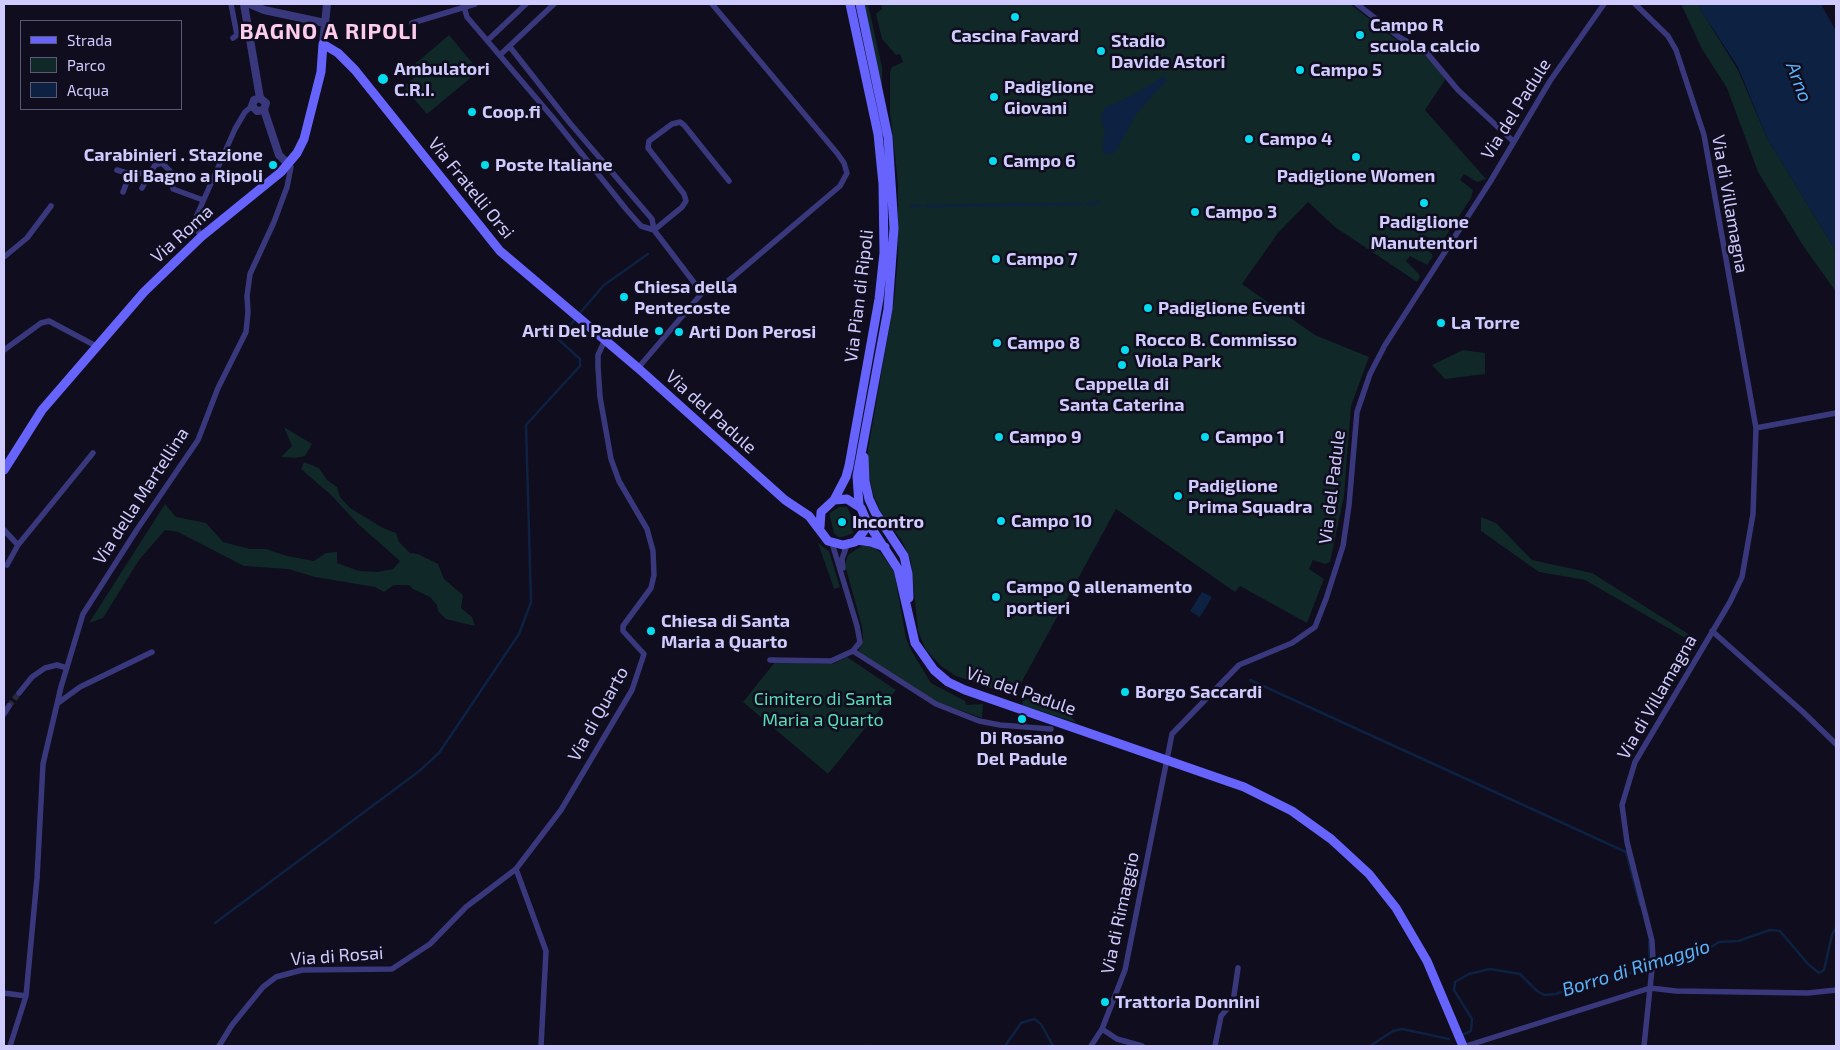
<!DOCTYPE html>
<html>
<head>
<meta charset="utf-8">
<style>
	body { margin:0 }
	#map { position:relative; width:1840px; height:1050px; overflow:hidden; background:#0f0d1e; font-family:"Exo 2",sans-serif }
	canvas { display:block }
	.frame { position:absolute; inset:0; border:5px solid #d0cbfe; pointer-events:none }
	.legend { position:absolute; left:20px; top:20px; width:162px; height:90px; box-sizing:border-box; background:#0f0d1e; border:1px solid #5c5978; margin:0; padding:6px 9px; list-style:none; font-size:15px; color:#d0cbfe }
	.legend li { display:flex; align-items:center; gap:10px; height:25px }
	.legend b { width:25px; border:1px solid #5c5978 }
</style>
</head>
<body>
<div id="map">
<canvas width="1840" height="1050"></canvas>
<div class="frame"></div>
<ul class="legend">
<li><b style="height:6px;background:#6664fc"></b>Strada</li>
<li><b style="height:14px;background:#102827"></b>Parco</li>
<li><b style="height:14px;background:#0d2242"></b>Acqua</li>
</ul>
</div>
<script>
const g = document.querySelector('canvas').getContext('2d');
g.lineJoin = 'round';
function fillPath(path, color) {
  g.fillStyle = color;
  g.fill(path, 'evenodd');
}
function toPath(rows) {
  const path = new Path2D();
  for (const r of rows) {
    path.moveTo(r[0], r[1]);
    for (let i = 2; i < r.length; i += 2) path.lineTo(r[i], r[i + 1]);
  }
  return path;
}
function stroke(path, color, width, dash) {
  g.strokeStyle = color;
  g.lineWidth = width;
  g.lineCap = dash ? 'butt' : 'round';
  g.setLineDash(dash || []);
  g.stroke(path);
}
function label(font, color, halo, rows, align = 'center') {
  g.font = font + ' "Exo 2",sans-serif';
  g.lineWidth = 5;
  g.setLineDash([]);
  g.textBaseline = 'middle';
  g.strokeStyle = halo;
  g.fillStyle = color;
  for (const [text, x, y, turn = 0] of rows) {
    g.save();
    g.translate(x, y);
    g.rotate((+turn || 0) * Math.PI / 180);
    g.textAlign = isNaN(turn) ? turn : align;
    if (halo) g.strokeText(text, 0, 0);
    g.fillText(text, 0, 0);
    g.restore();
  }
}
fillPath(toPath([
	[863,4,868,4,882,67,882,89],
	[881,4,1350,4,1394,38,1426,56,1437,67,1445,80,1425,110,1486,179,1477,182,1464,174,1460,180,1473,190,1471,198,1442,242,1437,243,1426,236,1422,241,1433,256,1427,265,1410,256,1406,261,1418,273,1420,276,1417,282,1335,227,1308,202,1278,233,1242,284,1315,335,1369,357,1351,406,1344,496,1330,562,1325,564,1313,560,1309,569,1324,579,1307,623,1240,586,1235,592,1116,509,1014,696,956,676,941,666,926,650,918,631,911,561,902,541,880,511,873,494,867,466,868,449,894,301,898,258,898,183,890,113,890,72,892,67,903,62,900,54,896,55,882,39,876,14,882,9],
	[1681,4,1699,4,1702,12,1738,70,1767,138,1836,251,1836,292,1802,244,1758,172,1727,88,1702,49],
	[449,35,479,71,427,114,400,83,405,85,421,72,415,64],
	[1463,350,1485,353,1485,374,1445,379,1432,365],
	[284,427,312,444,305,456,296,458,281,457,292,446],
	[304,462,319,468,327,480,337,487,340,497,350,508,383,528,396,533,399,542,410,553,418,554,438,564,444,579,463,595,461,608,472,617,475,626,446,619,438,611,437,605,430,597,413,589,409,585,394,585,384,592,375,587,315,577,288,569,244,566,178,532,165,530,139,560,103,618,89,623,165,504,176,517,206,523,223,542,250,549,266,549,287,556,314,561,326,553,337,552,337,563,359,571,377,572,393,569,400,561,358,524,330,494,301,469],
	[839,507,847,507,854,521,853,533,843,537,838,537,834,533,830,517,830,513],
	[1481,517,1496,523,1532,560,1592,573,1698,640,1694,643,1585,580,1539,572,1481,531],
	[818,543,829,551,840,587,834,589],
	[863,545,873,547,880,552,894,571,906,638,911,650,931,683,965,701,966,705,983,704,982,718,937,702,858,653,863,639,862,627,845,565,848,555],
	[847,657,896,690,828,774,743,702,775,662,833,664],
	[1028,699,1070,716,1077,723,1022,705,1023,701]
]), '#102827');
fillPath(toPath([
	[1699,4,1821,4,1836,31,1836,251,1767,138,1738,67,1702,12],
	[1164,76,1167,80,1137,113,1116,151,1109,155,1104,153,1102,145,1105,132,1101,118,1104,108,1135,94],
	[1202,592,1212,597,1200,617,1190,611]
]), '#0d2242');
stroke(toPath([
	[1087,204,1099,202],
	[911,206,920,206],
	[926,206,1081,204],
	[579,314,604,285,648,254],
	[1250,680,1626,852,1640,905],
	[215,923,418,772,439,753,519,634,531,602,526,425,580,366,580,359,558,339,576,318],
	[1649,942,1650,966],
	[1464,1034,1471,1031,1472,1019,1454,990,1455,982,1469,974,1490,969,1520,974,1537,991,1544,995,1555,994,1672,961,1708,949,1719,942,1738,941,1770,930,1780,931,1808,964,1819,973,1824,970,1832,935,1836,927],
	[865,1046,869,1046],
	[1005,1046,1021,1023,1034,1019,1041,1024,1053,1046],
	[1370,1046,1393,1031,1402,1029,1449,1039]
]), '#0d2242', 2.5);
stroke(toPath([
	[9,706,19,693]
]), '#2c2a40', 5.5, [5.5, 3]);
stroke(toPath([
	[231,4,237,35,233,38],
	[1357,4,1399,37,1427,53,1458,90,1513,141],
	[1635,4,1668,36,1676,50,1704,135,1756,428,1753,514,1742,577,1730,602,1635,762,1622,805,1627,842,1652,941,1653,959,1644,1046],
	[464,7,467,17,554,119,626,209,641,226,654,230],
	[412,23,475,4],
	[488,40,526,4],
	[510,47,569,122,652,219,654,230,702,293],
	[500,55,554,4],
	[117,170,130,174],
	[142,188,155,165,162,163,170,171,173,189,203,200],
	[123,192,130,174,150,173],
	[654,230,682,207,686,201,684,194,648,148,649,141,672,124,680,122,684,125,729,181],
	[201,237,196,226,197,215,235,129,245,112,252,106],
	[4,257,27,238,51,206],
	[702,293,718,289,734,276,840,186,847,173,844,163,837,153,712,4],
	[4,350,41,323,49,321,96,346],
	[638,368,702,293],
	[1756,428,1836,413],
	[4,530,18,545,93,453],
	[7,565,18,545],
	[843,568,842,559,847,545],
	[1712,631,1803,712,1836,744],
	[853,651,936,704,979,721,1000,725,1051,729],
	[770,660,831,661,853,651,860,642,857,626,832,543],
	[19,693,32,677,45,668,57,665,67,668],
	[58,703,80,687,152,652],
	[4,714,9,706],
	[4,993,26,996],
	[1102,1029,1117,1039,1142,1046],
	[10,1046,26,996,37,878,43,764,61,687,83,614,138,528,198,440,218,388,246,332,248,312,247,296,250,274,274,222,287,187,291,167,288,164],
	[219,1046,232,1025,263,987,276,977,302,970,392,969,430,944,466,907,516,869],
	[541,1046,546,951,516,869,561,810,632,690,644,654,623,631,623,626,651,588,654,575,653,551,647,529,619,481,611,459,600,397,598,367,598,355,605,340],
	[1091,1046,1102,1029,1125,970,1172,734,1239,665,1292,643,1315,627,1326,599,1343,546,1349,505,1357,412,1370,374,1385,345,1490,182,1550,81,1604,4],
	[1215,1046,1221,1016,1233,1002,1238,968],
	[1466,1046,1650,988,1676,991,1808,993,1836,990]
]), '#3a387d', 5.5);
stroke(toPath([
	[244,4,260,98],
	[250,4,264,10,325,23],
	[323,44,327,4],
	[260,98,266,103,264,110,279,155,288,164],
	[260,98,254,100,252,106,257,111,264,110]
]), '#3a387d', 8);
stroke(toPath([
	[864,457,865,481,869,499,875,512,904,556,908,574,909,598],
	[4,470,42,410,144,292,201,237,281,172,297,153,304,139,321,72,323,44,338,53,355,70,500,251,638,368,785,500,809,516,828,541,843,545,855,542,864,531,866,520],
	[834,500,846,477,849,466,879,299,884,253,883,184,878,134,850,4],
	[859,505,857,476,888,309,894,228,888,137,860,4],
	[820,527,821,512,834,500,847,499,861,508,866,520,898,569,915,643,934,670,948,682,965,690,1244,787,1292,811,1331,839,1369,874,1396,908,1427,961,1463,1046],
	[857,540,871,542,885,547]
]), '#6664fc', 9);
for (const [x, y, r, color] of [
	[1015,17,5,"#05dcf0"],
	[1360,35,5,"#05dcf0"],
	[1101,51,5,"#05dcf0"],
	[1300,70,5,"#05dcf0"],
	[383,79,6,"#05dcf0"],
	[994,97,5,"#05dcf0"],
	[472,112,5,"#05dcf0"],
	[1249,139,5,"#05dcf0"],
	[1356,157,5,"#05dcf0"],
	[993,161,5,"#05dcf0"],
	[273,165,5,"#05dcf0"],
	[485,165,5,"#05dcf0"],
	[1424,203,5,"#05dcf0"],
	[1195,212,5,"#05dcf0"],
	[996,259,5,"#05dcf0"],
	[624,297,5,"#05dcf0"],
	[1148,308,5,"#05dcf0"],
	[1441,323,5,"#05dcf0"],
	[659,331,5,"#05dcf0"],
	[679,332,5,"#05dcf0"],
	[997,343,5,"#05dcf0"],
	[1125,350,5,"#05dcf0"],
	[1122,365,5,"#05dcf0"],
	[999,437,5,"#05dcf0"],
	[1205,437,5,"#05dcf0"],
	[1178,496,5,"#05dcf0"],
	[1001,521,5,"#05dcf0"],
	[842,522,5,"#05dcf0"],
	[996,597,5,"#05dcf0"],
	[651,631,5,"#05dcf0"],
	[1125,692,5,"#05dcf0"],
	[1022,719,5,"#05dcf0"],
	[1105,1002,5,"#05dcf0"]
]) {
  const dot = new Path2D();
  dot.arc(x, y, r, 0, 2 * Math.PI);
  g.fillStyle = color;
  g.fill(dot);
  stroke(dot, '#0f0d1e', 2);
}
label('bold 18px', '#d0cbfe', '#0f0d1e', [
	["Campo R",1370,25],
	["scuola calcio",1370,46],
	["Cascina Favard",1015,36,"center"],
	["Stadio",1111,41],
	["Davide Astori",1111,62],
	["Ambulatori",394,69],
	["C.R.I.",394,90],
	["Campo 5",1310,70],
	["Padiglione",1004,87],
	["Giovani",1004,108],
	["Coop.fi",482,112],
	["Campo 4",1259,139],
	["Carabinieri . Stazione",263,155,"right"],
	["di Bagno a Ripoli",263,176,"right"],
	["Campo 6",1003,161],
	["Poste Italiane",495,165],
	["Padiglione Women",1356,176,"center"],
	["Campo 3",1205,212],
	["Padiglione",1424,222,"center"],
	["Manutentori",1424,243,"center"],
	["Campo 7",1006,259],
	["Chiesa della",634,287],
	["Pentecoste",634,308],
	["Padiglione Eventi",1158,308],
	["La Torre",1451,323],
	["Arti Del Padule",649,331,"right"],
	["Arti Don Perosi",689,332],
	["Rocco B. Commisso",1135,340],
	["Viola Park",1135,361],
	["Campo 8",1007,343],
	["Cappella di",1122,384,"center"],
	["Santa Caterina",1122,405,"center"],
	["Campo 9",1009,437],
	["Campo 1",1215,437],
	["Padiglione",1188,486],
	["Prima Squadra",1188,507],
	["Campo 10",1011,521],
	["Incontro",852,522],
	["Campo Q allenamento",1006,587],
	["portieri",1006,608],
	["Chiesa di Santa",661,621],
	["Maria a Quarto",661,642],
	["Borgo Saccardi",1135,692],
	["Di Rosano",1022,738,"center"],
	["Del Padule",1022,759,"center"],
	["Trattoria Donnini",1115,1002]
], 'left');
label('18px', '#d0cbfe', '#0f0d1e', [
	["Via del Padule",1516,109,-58],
	["Via Fratelli Orsi",471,188,51],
	["Via di Villamagna",1730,204,80],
	["Via Roma",182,234,-42],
	["Via Pian di Ripoli",859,296,-83],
	["Via del Padule",711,412,42],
	["Via del Padule",1332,487,-83],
	["Via della Martellina",141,496,-57],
	["Via del Padule",1021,691,19],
	["Via di Villamagna",1657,697,-60],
	["Via di Quarto",598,714,-61],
	["Via di Rimaggio",1120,913,-78],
	["Via di Rosai",337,956,-4]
]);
label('18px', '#59dcb9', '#0f0d1e', [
	["Cimitero di Santa",823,699],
	["Maria a Quarto",823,720]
]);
label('italic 19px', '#5bb4fc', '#0f0d1e', [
	["Arno",1799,82,69],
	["Borro di Rimaggio",1636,968,-17]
]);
g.letterSpacing = '1px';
label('bold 22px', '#fecded', '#0f0d1e', [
	["BAGNO A RIPOLI",329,32]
]);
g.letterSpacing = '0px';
</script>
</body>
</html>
